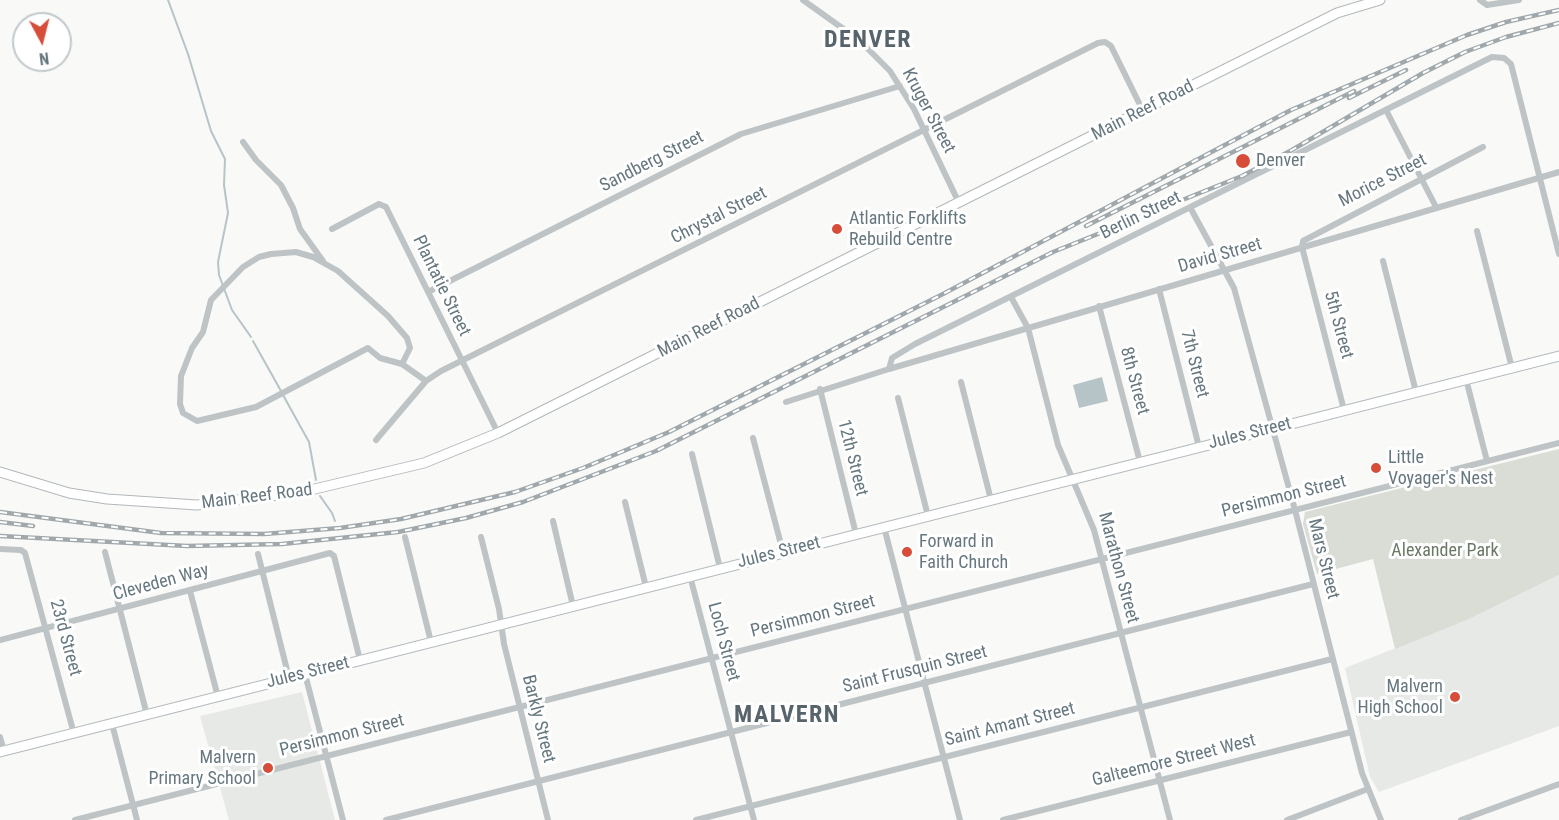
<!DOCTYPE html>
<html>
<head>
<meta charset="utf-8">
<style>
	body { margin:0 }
	#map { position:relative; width:1559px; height:820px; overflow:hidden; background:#f9f9f7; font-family:"Roboto Condensed",sans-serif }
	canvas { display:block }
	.north { position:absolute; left:12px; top:12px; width:60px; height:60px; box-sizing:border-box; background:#fff; border:2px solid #c2c9cc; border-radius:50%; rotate:173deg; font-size:16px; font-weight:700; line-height:24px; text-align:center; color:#66777f }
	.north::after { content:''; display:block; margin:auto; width:21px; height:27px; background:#d64e3a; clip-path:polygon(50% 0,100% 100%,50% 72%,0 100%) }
</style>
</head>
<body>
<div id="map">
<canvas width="1559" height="820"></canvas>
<div class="north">N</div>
</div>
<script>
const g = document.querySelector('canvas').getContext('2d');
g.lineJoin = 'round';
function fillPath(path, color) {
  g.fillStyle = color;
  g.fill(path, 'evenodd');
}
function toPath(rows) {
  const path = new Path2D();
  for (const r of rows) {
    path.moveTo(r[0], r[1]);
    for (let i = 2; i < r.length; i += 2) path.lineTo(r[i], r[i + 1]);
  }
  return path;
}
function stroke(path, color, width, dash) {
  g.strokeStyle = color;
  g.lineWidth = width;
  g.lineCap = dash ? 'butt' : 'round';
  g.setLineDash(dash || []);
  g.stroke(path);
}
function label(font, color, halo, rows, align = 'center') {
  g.font = font + ' "Roboto Condensed",sans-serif';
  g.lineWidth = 6;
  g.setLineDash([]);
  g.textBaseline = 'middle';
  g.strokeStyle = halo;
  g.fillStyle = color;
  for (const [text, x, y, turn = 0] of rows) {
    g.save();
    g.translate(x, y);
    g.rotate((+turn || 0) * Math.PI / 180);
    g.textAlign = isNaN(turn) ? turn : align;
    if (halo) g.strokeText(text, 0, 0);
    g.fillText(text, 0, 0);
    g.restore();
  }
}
fillPath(toPath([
	[1559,575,1559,726,1379,792,1370,777,1345,668,1467,620],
	[302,692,335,820,229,820,200,716]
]), '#e7e9e7');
fillPath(toPath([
	[1559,449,1559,575,1467,620,1395,649,1373,559,1317,574,1303,524,1305,512]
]), '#d9ddd6');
fillPath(toPath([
	[1102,377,1108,401,1079,408,1073,385]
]), '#b7c4c7');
stroke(toPath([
	[168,0,188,54,211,131,225,159,224,185,228,213,218,262,219,275,232,310,251,337],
	[253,341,281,391],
	[283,395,309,442,316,480],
	[320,496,332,513,335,521]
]), '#b7c4c7', 2);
const secondary = toPath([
	[0,752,1559,356]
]);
const primary = toPath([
	[0,472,69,493,107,499,197,505,302,492,424,463,498,433,1337,13,1380,0]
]);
stroke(secondary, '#b3b9bd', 11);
stroke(primary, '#b2b8bb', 11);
stroke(toPath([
	[803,0,859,40,890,71,914,109,959,203],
	[1480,0,1487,5,1519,0],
	[1386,110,1436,207],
	[243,142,256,160,281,185,293,208,300,229,323,261],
	[1191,209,1234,288,1295,510,1362,773,1381,820],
	[332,229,379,204,386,207,498,433],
	[1477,231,1512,368],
	[1383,261,1416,392],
	[1159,289,1199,447],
	[428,292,741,134,900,86],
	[1011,297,1028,328,1058,445,1094,530,1170,820],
	[1099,306,1140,462],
	[402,364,410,348,407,338,388,316,338,271,313,257,296,252,271,254,259,257,243,267,211,300,203,332,192,348,181,376,180,404,183,413,197,421,256,407,368,348,380,358,402,364,426,381],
	[889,369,1559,172],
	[1466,379,1487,461],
	[961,382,991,500],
	[820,389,856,534],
	[898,398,928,516],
	[786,402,889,369,892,358,915,344,1492,57,1504,58,1511,64,1559,254],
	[1344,410,1302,247,1303,241,1483,147],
	[753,438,783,552],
	[376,440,426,381,441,371,1098,43,1105,42,1111,46,1143,111],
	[692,454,720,568],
	[625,502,646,587],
	[553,521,573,606],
	[884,527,960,820],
	[405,537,431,642],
	[481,537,499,609,504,644,548,820],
	[0,549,21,550,25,553,74,734],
	[105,552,147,715],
	[258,554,289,678],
	[690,576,754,820],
	[190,591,218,697],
	[0,640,330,553,334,556,360,660],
	[305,674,343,820],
	[112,724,137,820],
	[0,737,4,751],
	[75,820,1559,443],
	[386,820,1313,584],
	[696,820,1332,659],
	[1003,820,1351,732],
	[1287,820,1368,789],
	[1461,820,1559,784]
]), '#bec3c6', 6);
stroke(secondary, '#fff', 9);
stroke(primary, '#fff', 9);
const rail = toPath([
	[1349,98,1406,70],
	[1086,226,1354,91],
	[0,512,161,533,264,534,340,528,401,519,515,492,583,468,669,432,943,294,1291,110,1467,35,1506,22,1559,10],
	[0,522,33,526],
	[0,536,187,546,282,544,398,532,466,518,523,502,656,451,1053,252,1242,176,1292,150,1423,73,1465,52,1506,37,1559,23]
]);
stroke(rail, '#a0a8ac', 4.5);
stroke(rail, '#fff', 2, [7]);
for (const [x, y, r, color] of [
	[1243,161,8,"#d64e3a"],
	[837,229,6,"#d64e3a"],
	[1376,468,6,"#d64e3a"],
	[907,552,6,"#d64e3a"],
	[1455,697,6,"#d64e3a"],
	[268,768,6,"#d64e3a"]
]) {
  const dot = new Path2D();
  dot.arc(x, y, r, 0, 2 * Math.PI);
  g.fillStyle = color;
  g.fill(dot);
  stroke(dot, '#fff', 2);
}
label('18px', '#66777f', '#fff', [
	["Kruger Street",928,111,62],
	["Main Reef Road",1143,111,-27],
	["Sandberg Street",652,162,-27],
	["Morice Street",1383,181,-27],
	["Chrystal Street",719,216,-27],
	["Berlin Street",1141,216,-26],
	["David Street",1220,256,-16],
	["Plantatie Street",441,286,64],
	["5th Street",1338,325,75],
	["Main Reef Road",709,328,-27],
	["7th Street",1194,364,76],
	["8th Street",1134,381,75],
	["Jules Street",1250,434,-14],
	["12th Street",852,458,76],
	["Main Reef Road",257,497,-7],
	["Persimmon Street",1284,497,-14],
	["Jules Street",779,553,-14],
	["Mars Street",1323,559,76],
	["Marathon Street",1118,568,75],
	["Cleveden Way",161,583,-15],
	["Persimmon Street",813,617,-14],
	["23rd Street",65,638,75],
	["Loch Street",723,642,75],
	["Saint Frusquin Street",915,670,-14],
	["Jules Street",308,673,-14],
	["Barkly Street",538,719,76],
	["Saint Amant Street",1010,725,-14],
	["Persimmon Street",342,736,-14],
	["Galteemore Street West",1174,761,-14]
]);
label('18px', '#66777f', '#fff', [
	["Denver",1256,161],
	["Atlantic Forklifts",849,219],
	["Rebuild Centre",849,240],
	["Little",1388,458],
	["Voyager's Nest",1388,479],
	["Forward in",919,542],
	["Faith Church",919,563],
	["Malvern",1443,687,"right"],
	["High School",1443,708,"right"],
	["Malvern",256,758,"right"],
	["Primary School",256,779,"right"]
], 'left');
label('18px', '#6a7865', '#fff', [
	["Alexander Park",1445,551]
]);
g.letterSpacing = '1.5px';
label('bold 24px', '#58646b', '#fff', [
	["DENVER",868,41],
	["MALVERN",787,716]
]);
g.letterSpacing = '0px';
</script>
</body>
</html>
